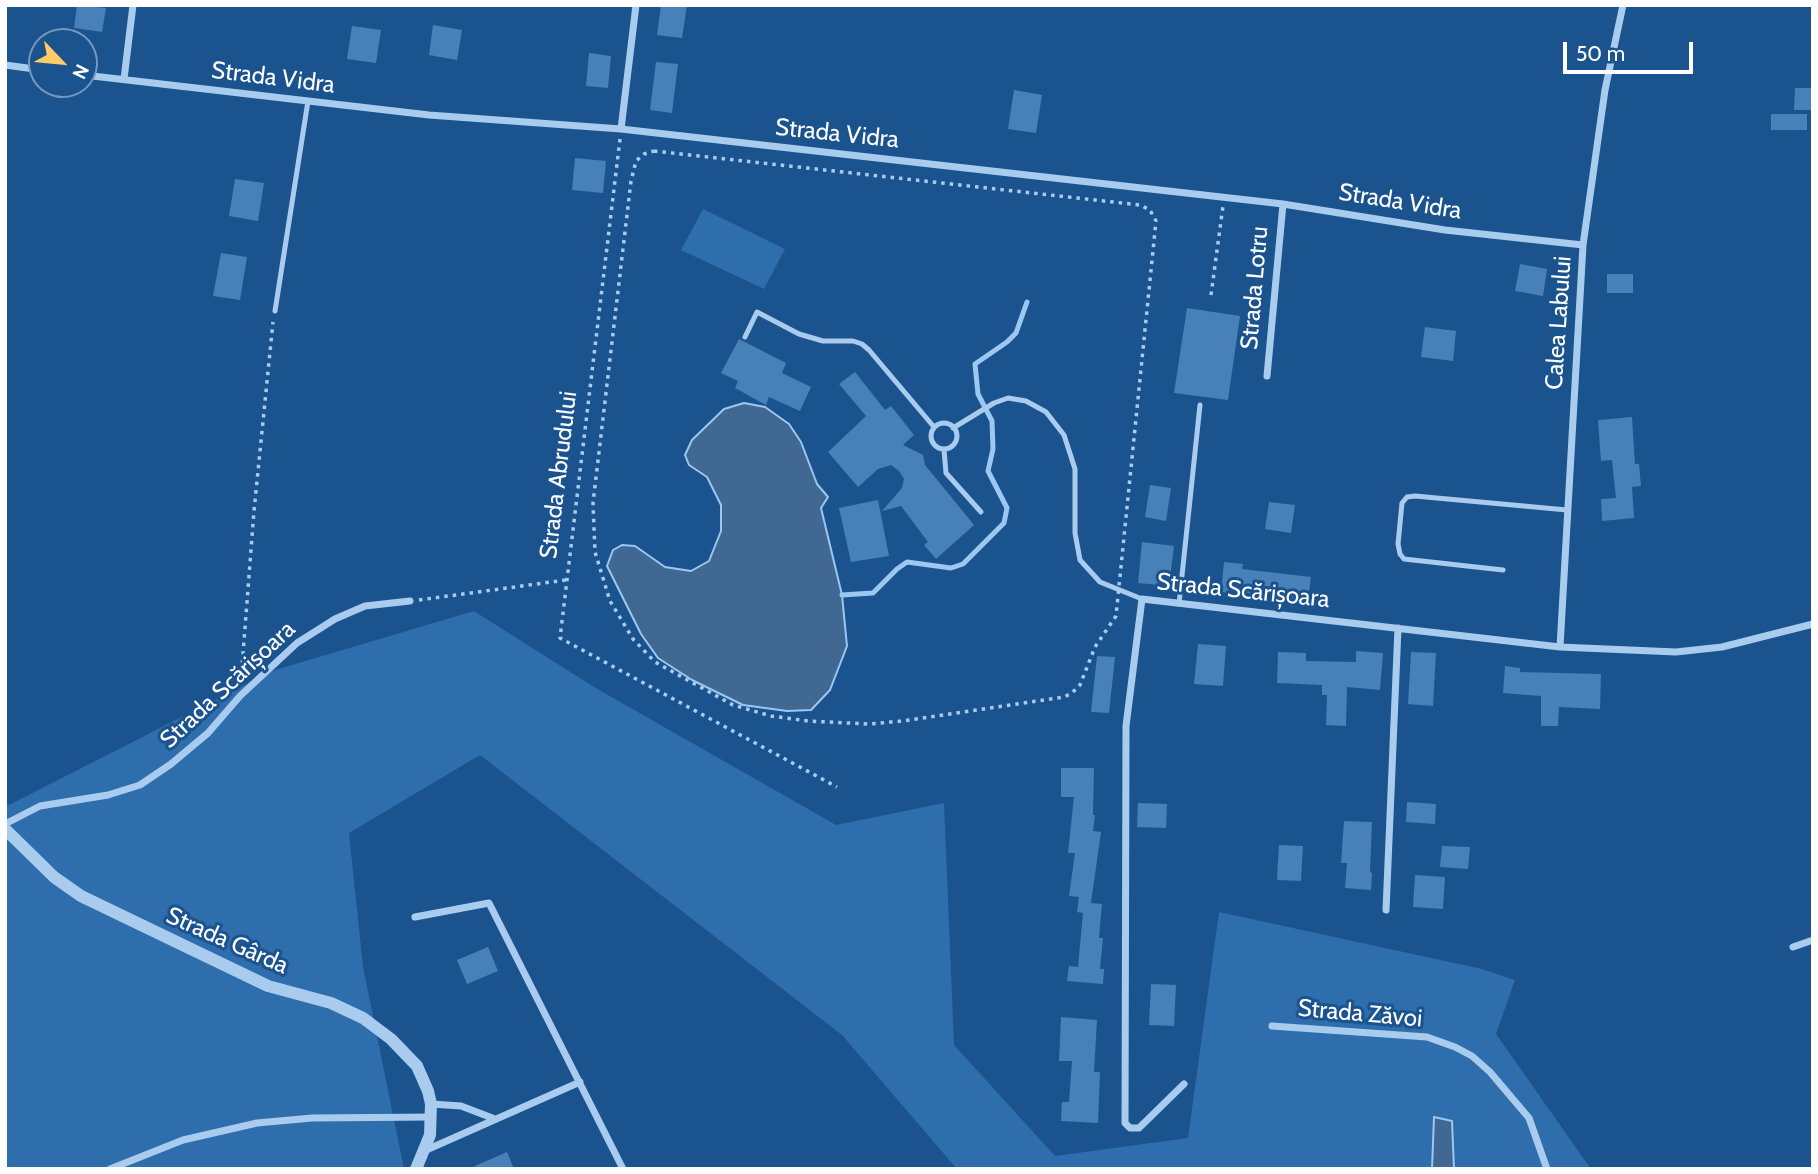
<!DOCTYPE html>
<html>
<head>
<meta charset="utf-8">
<style>
	body { margin:0 }
	#map { position:relative; width:1818px; height:1174px; overflow:hidden; background:#1b538f; font-family:Cabin,sans-serif }
	canvas { display:block }
	.frame { position:absolute; inset:0; border:7px solid #fff; pointer-events:none }
	.north { position:absolute; left:28px; top:28px; width:70px; height:70px; box-sizing:border-box; background:#1b538f; border:2px solid #7698bc; border-radius:50%; rotate:116deg; font-size:19px; font-weight:700; line-height:28px; text-align:center; color:#fff }
	.north::after { content:''; display:block; margin:auto; width:24px; height:32px; background:#fc6; clip-path:polygon(50% 0,100% 100%,50% 72%,0 100%) }
	.scale { position:absolute; left:1563px; top:42px; width:130px; height:32px; box-sizing:border-box; border:4px solid #fff; border-top:0; padding-left:9px; font-size:21px; line-height:24px; white-space:nowrap; color:#fff; -webkit-text-stroke:5px #1b538f; paint-order:stroke }
</style>
</head>
<body>
<div id="map">
<canvas width="1818" height="1174"></canvas>
<div class="frame"></div>
<div class="north">N</div>
<div class="scale">50 m</div>
</div>
<script>
const g = document.querySelector('canvas').getContext('2d');
g.lineJoin = 'round';
function fillPath(path, color) {
  g.fillStyle = color;
  g.fill(path, 'evenodd');
}
function toPath(rows) {
  const path = new Path2D();
  for (const r of rows) {
    if (r.length === 3) {
      path.moveTo(r[0] + r[2], r[1]);
      path.arc(r[0], r[1], r[2], 0, 2 * Math.PI);
      continue;
    }
    path.moveTo(r[0], r[1]);
    for (let i = 2; i < r.length; i += 2) path.lineTo(r[i], r[i + 1]);
  }
  return path;
}
function stroke(path, color, width, dash) {
  g.strokeStyle = color;
  g.lineWidth = width;
  g.lineCap = dash ? 'butt' : 'round';
  g.setLineDash(dash || []);
  g.stroke(path);
}
function label(font, color, halo, rows, align = 'center') {
  g.font = font + ' Cabin,sans-serif';
  g.lineWidth = 6;
  g.setLineDash([]);
  g.textBaseline = 'middle';
  g.strokeStyle = halo;
  g.fillStyle = color;
  for (const [text, x, y, turn = 0] of rows) {
    g.save();
    g.translate(x, y);
    g.rotate((+turn || 0) * Math.PI / 180);
    g.textAlign = isNaN(turn) ? turn : align;
    if (halo) g.strokeText(text, 0, 0);
    g.fillText(text, 0, 0);
    g.restore();
  }
}
fillPath(toPath([
	[703,209,785,249,764,289,681,250],
	[474,611,594,687,836,825,944,803,954,1045,1055,1156,1188,1138,1219,912,1482,969,1515,980,1496,1034,1591,1169,957,1169,842,1035,480,755,349,833,363,967,404,1169,5,1169,5,807,272,671]
]), '#2e6ead');
const water = toPath([
	[744,403,765,407,789,424,801,442,817,484,828,497,821,508,842,595,847,646,830,690,811,710,787,711,743,705,692,680,658,658,641,634,607,566,613,550,622,545,635,546,665,567,691,571,709,561,721,531,721,505,707,477,689,465,685,455,692,440,724,409,744,403],
	[1434,1117,1452,1121,1454,1169,1432,1169,1434,1117]
]);
fillPath(water, '#406893');
stroke(water, '#9cc7f0', 2);
stroke(toPath([
	[842,595,873,593,897,569,907,562,951,568,963,564,1004,523,1007,508,988,471,993,449,992,421,978,394,975,364,1007,342,1016,333,1027,302]
]), '#9cc7f0', 5);
fillPath(toPath([
	[77,5,106,8,102,32,74,28],
	[661,5,687,5,682,38,657,35],
	[433,25,462,30,457,60,429,55],
	[352,26,381,30,376,63,347,59],
	[589,53,611,56,608,88,586,86],
	[656,62,678,64,672,113,650,110],
	[1795,88,1813,88,1813,110,1794,110],
	[1014,90,1042,95,1036,133,1008,129],
	[1771,114,1807,114,1807,130,1771,130],
	[575,158,606,161,603,193,572,190],
	[235,179,264,183,258,221,229,216],
	[221,253,247,257,240,300,213,296],
	[1520,264,1547,269,1543,296,1515,291],
	[1607,274,1633,274,1633,293,1607,293],
	[1187,308,1240,316,1228,400,1174,393],
	[1425,327,1456,331,1453,361,1421,357],
	[739,339,786,363,782,373,811,387,800,411,769,397,766,405,735,388,738,381,721,373],
	[855,372,885,410,891,406,914,435,903,445,923,455,925,465,974,525,936,559,924,545,928,542,901,506,882,511,902,488,904,479,899,471,891,465,878,469,858,487,828,452,866,416,839,384],
	[1632,417,1635,464,1639,464,1641,486,1632,487,1634,518,1602,521,1601,499,1616,498,1612,460,1601,461,1598,420],
	[1150,485,1171,488,1166,521,1145,517],
	[878,500,889,556,851,562,839,508],
	[1269,502,1295,505,1291,533,1265,529],
	[1142,542,1174,546,1169,586,1138,583],
	[1224,562,1243,564,1242,569,1311,577,1308,600,1240,592,1240,594,1221,592],
	[1198,644,1226,646,1223,686,1194,684],
	[1356,651,1383,653,1380,690,1347,687,1346,726,1326,725,1327,695,1322,695,1322,685,1277,683,1278,652,1306,653,1306,661,1356,662],
	[1411,652,1436,653,1433,706,1408,704],
	[1097,656,1115,657,1109,713,1091,712],
	[1505,666,1520,668,1520,672,1601,674,1600,709,1559,707,1558,726,1541,726,1541,696,1503,693],
	[1061,768,1094,768,1093,815,1095,815,1093,831,1101,832,1091,903,1102,904,1099,938,1103,938,1100,969,1104,969,1103,984,1067,981,1069,966,1078,967,1083,913,1077,912,1079,897,1069,896,1075,853,1068,853,1074,797,1061,797],
	[1407,802,1436,804,1435,824,1406,822],
	[1138,803,1167,804,1166,828,1137,827],
	[1344,821,1372,822,1370,872,1372,873,1371,890,1345,888,1347,863,1341,863],
	[1279,845,1303,846,1301,881,1277,880],
	[1442,846,1470,847,1468,869,1440,867],
	[1415,875,1445,877,1443,909,1413,907],
	[488,947,498,971,467,984,457,960],
	[1151,984,1176,985,1174,1026,1149,1025],
	[1061,1017,1097,1020,1094,1072,1100,1072,1098,1123,1061,1121,1062,1102,1069,1102,1072,1061,1059,1061],
	[507,1152,514,1169,468,1169]
]), '#4880b8');
stroke(toPath([
	[620,139,560,638,837,787],
	[654,151,1140,205,1150,210,1156,221,1116,616,1095,647,1080,685,1072,693,1064,697,902,721,869,724,808,721,771,716,733,705,655,662,633,639,610,601,595,552,593,503,631,181,636,161,644,154,654,151],
	[1211,295,1223,206],
	[419,600,566,580],
	[241,680,254,511,273,322]
]), '#a9ccee', 3.5, [3.5, 5]);
stroke(toPath([
	[275,311,308,101],
	[745,337,757,312,799,334,823,341,853,341,862,344,869,350,934,427],
	[944,436,13],
	[953,428,994,403,1008,398,1026,401,1046,412,1064,435,1075,469,1075,533,1080,560,1100,582,1142,599],
	[944,450,946,473,981,512],
	[1503,570,1404,559,1400,554,1398,544,1402,503,1407,497,1415,496,1567,510],
	[1179,604,1200,405]
]), '#a9ccee', 5);
stroke(toPath([
	[5,65,42,70],
	[84,75,429,115,621,129,1283,204,1445,230,1583,245],
	[124,79,133,5],
	[621,129,636,5],
	[1267,376,1283,204],
	[1560,647,1583,245,1605,90,1623,5],
	[5,824,40,806,108,795,140,785,171,764,208,733,240,696,297,643,335,619,365,606,410,601],
	[1386,910,1398,628],
	[415,917,489,903,623,1169],
	[1793,947,1813,940],
	[1272,1026,1427,1037,1455,1047,1472,1056,1490,1072,1529,1118,1547,1169],
	[1184,1084,1139,1128,1130,1128,1125,1123,1126,726,1142,599,1560,647,1676,652,1722,647,1813,624],
	[431,1104,461,1106,495,1119],
	[424,1151,580,1082],
	[110,1169,183,1140,257,1123,312,1118,432,1117]
]), '#a9ccee', 7);
stroke(toPath([
	[5,829,54,877,81,896,268,986,331,1003,363,1018,391,1039,417,1066,428,1091,431,1104,430,1135,416,1169]
]), '#a9ccee', 12);
label('24px', '#fff', '#1b538f', [
	["Strada Vidra",273,78,7],
	["Strada Vidra",837,134,6],
	["Strada Vidra",1400,202,9],
	["Strada Lotru",1255,288,-85],
	["Calea Labului",1559,323,-86],
	["Strada Abrudului",559,475,-83],
	["Strada Scărișoara",1243,591,6],
	["Strada Scărișoara",228,685,-43],
	["Strada Gârda",227,941,24],
	["Strada Zăvoi",1360,1014,5]
]);
</script>
</body>
</html>
